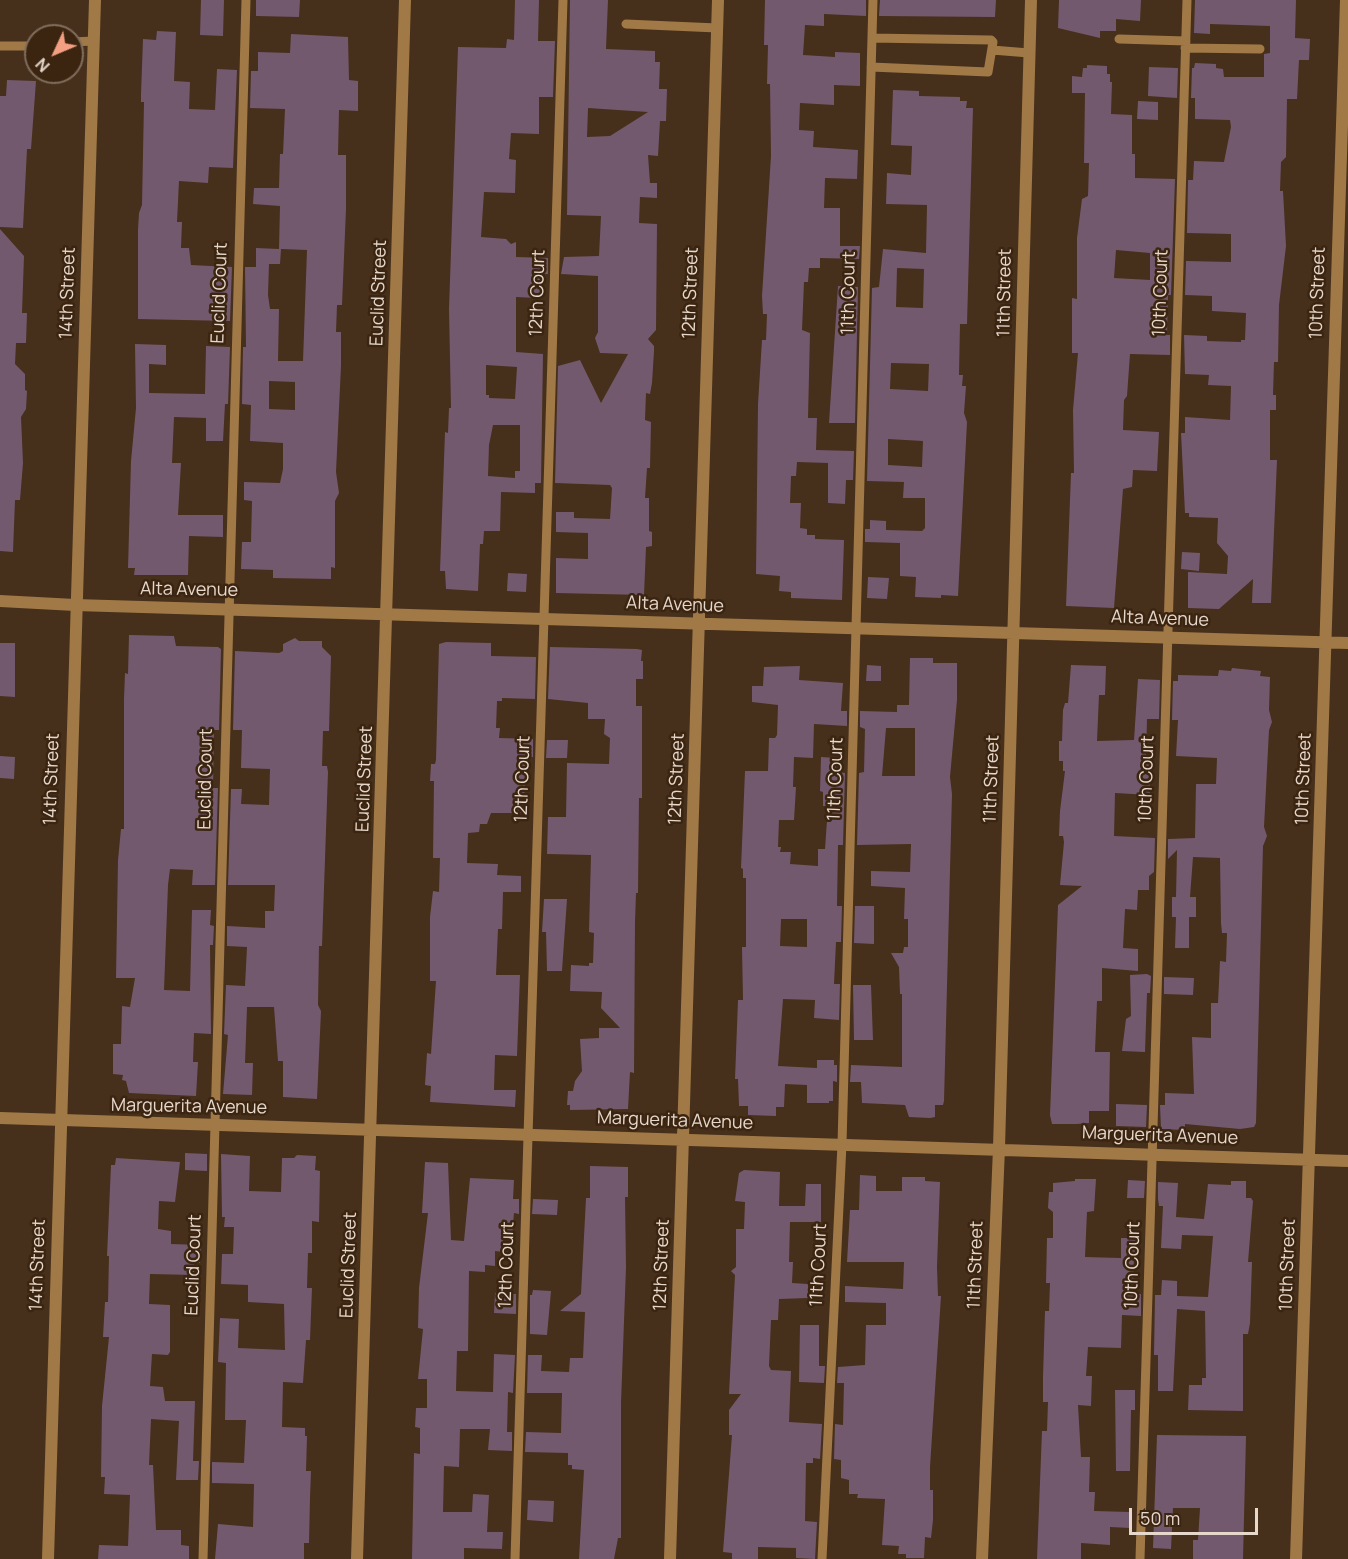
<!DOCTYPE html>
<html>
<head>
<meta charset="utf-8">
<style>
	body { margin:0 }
	#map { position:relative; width:1348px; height:1559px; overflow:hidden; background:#462f1b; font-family:Manrope,sans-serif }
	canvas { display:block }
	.north { position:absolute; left:24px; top:24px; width:60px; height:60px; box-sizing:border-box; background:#3b2511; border:2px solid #806d5c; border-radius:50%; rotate:226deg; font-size:16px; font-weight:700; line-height:24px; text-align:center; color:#e7d8cc }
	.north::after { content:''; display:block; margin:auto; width:21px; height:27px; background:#f39f82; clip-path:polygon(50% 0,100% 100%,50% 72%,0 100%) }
	.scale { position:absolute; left:1129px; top:1508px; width:129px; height:27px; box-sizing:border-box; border:3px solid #e7d8cc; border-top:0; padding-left:8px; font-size:18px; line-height:21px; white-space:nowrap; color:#e7d8cc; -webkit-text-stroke:4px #3b2511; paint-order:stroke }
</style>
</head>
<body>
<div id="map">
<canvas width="1348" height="1559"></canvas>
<div class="north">N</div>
<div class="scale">50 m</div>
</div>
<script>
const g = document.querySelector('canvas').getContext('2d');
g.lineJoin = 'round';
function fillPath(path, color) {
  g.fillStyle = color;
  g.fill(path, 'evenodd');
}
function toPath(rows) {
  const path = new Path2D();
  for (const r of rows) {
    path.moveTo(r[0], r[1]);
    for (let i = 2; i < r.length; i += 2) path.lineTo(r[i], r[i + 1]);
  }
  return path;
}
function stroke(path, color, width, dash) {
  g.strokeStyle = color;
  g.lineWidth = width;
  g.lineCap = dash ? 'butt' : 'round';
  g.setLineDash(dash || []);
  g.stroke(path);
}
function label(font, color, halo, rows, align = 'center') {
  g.font = font + ' Manrope,sans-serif';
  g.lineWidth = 5;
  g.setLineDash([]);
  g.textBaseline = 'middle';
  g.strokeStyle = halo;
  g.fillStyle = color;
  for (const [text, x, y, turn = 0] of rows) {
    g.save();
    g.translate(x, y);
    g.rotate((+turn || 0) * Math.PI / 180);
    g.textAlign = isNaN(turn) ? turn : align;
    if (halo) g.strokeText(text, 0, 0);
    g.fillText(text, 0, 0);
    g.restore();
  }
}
fillPath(toPath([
	[201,0,224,0,223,36,200,35],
	[256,0,300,0,299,17,256,16],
	[515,0,539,0,538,41,555,41,553,97,539,97,539,134,511,133,509,159,516,160,515,193,484,192,481,237,506,239,511,244,516,242,516,257,548,258,548,274,541,274,541,294,537,294,537,298,516,297,516,352,543,354,541,483,535,483,535,493,501,492,500,531,484,531,483,544,480,544,478,591,446,589,445,571,440,571,445,432,448,433,449,408,451,408,449,309,458,47,506,48,507,39,514,40],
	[486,365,517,367,515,399,489,398,489,395,486,395],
	[493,425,520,425,520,471,515,471,515,478,488,476,489,445],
	[570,0,608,0,606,49,655,51,655,62,660,62,659,89,667,89,666,121,660,121,658,156,648,155,650,183,657,183,657,198,640,197,639,223,657,224,656,330,648,339,654,346,654,351,652,383,650,394,646,393,645,420,651,422,650,468,647,468,645,498,649,498,649,531,652,532,652,546,646,547,644,595,556,593,556,558,588,559,588,533,556,532,556,512,574,512,574,518,610,519,612,488,610,485,555,483,558,366,580,360,601,403,628,354,600,353,595,338,598,332,598,276,561,274,564,257,599,256,601,216,567,215],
	[588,108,648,112,610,136,587,137],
	[765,0,866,0,866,16,824,14,824,26,805,25,803,55,835,57,835,52,860,53,860,86,834,85,834,105,800,103,799,130,814,131,813,147,858,150,857,179,825,178,824,208,840,208,840,246,860,246,859,259,820,258,820,268,809,268,808,282,804,282,802,330,810,333,808,418,817,418,816,450,854,451,853,480,846,480,845,504,828,503,828,463,797,462,796,476,791,476,790,503,801,503,800,528,807,529,807,535,815,535,815,539,844,540,842,600,791,598,791,592,779,591,780,576,756,574,758,404,762,340,766,340,767,314,763,314,762,296,771,156,770,84,767,84,768,45,764,45],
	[880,0,996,0,995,17,879,16],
	[1059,0,1141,0,1140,21,1116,19,1116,31,1100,31,1100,38,1058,28],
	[1195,0,1296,0,1295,38,1310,39,1309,60,1299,60,1297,99,1287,99,1286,157,1281,162,1280,191,1283,191,1286,246,1279,305,1278,362,1274,362,1273,395,1276,395,1276,410,1270,410,1270,460,1277,460,1271,603,1252,603,1253,579,1219,609,1188,608,1188,572,1227,574,1228,556,1217,543,1218,518,1189,517,1189,513,1185,513,1181,433,1185,433,1185,417,1230,420,1231,386,1208,385,1209,375,1185,374,1184,335,1207,336,1207,341,1241,342,1241,340,1245,340,1246,313,1212,311,1212,296,1185,295,1186,261,1231,262,1231,234,1187,233,1188,180,1193,180,1194,161,1224,162,1231,127,1230,120,1195,119,1195,98,1191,98,1192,68,1194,68,1195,63,1216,64,1216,68,1223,69,1224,77,1264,77,1264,54,1270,53,1270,26,1210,24,1210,34,1194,33],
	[157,31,176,32,174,81,190,82,189,109,215,110,217,69,237,70,233,168,209,167,208,183,179,181,177,222,182,222,181,248,189,248,191,265,232,267,230,321,138,319,138,230,139,213,142,205,144,102,141,102,141,94,143,39,156,40],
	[291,34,348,37,349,80,358,81,358,111,339,110,338,155,346,155,346,209,342,305,337,305,336,332,341,332,341,366,336,472,339,493,335,501,335,568,331,567,331,579,273,578,273,570,241,569,242,542,251,542,252,501,244,500,244,482,280,483,283,469,283,443,250,441,251,405,242,404,243,347,246,347,245,267,256,267,256,248,279,249,280,206,253,204,254,188,279,188,280,154,283,154,285,109,250,108,251,71,258,71,258,52,290,53],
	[281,249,307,250,303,361,278,361,279,309,270,309,268,295,269,264,280,264],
	[269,381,295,382,295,410,269,409],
	[1087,65,1107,66,1107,74,1110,74,1110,82,1112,82,1111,114,1132,115,1132,154,1135,154,1135,178,1175,179,1171,295,1168,295,1167,335,1170,335,1170,355,1130,354,1127,396,1124,400,1123,430,1159,432,1157,471,1133,470,1132,487,1123,489,1114,608,1066,606,1071,473,1074,473,1073,410,1078,353,1072,353,1072,298,1077,299,1077,238,1082,199,1088,196,1089,163,1084,163,1085,93,1072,93,1072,76,1082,77,1083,68,1087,68],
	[1116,250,1150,253,1150,280,1114,278],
	[1149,67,1178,68,1177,98,1148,96],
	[7,80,36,81,31,149,27,149,23,228,0,227,0,96,6,96],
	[893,90,919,91,919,96,960,97,960,101,967,101,966,108,973,108,967,324,960,324,959,375,963,375,962,386,966,386,964,413,967,422,958,596,941,595,941,598,915,597,916,577,900,576,900,543,865,542,865,529,870,529,870,520,886,521,886,530,922,531,925,528,925,498,903,498,904,482,867,481,872,288,879,287,883,249,926,253,927,205,886,204,887,173,911,175,912,146,891,145],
	[897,268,924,269,923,308,896,307],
	[891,363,929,364,928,391,890,389],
	[888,439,923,441,922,467,888,465],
	[1138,101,1158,102,1158,120,1137,119],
	[0,229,24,256,22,313,27,313,26,343,16,343,15,364,25,374,25,390,27,391,26,409,21,417,23,463,20,500,15,500,13,552,0,551],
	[838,286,858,287,855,423,829,423],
	[135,344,166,345,166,365,149,364,149,393,205,394,206,346,230,347,228,404,225,404,223,441,206,441,206,418,174,417,172,463,181,463,178,515,223,515,223,537,189,536,188,575,134,575,135,568,128,568,131,461,136,408],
	[1182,552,1200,553,1199,571,1181,569],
	[508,573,527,574,526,592,507,591],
	[868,577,889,578,887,599,867,598],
	[129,635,174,636,176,646,218,647,221,649,219,730,214,730,213,788,218,788,215,885,192,885,193,870,170,869,168,885,164,990,190,991,192,910,211,910,210,925,214,926,213,945,210,945,211,1034,194,1033,193,1062,198,1062,196,1096,129,1093,126,1081,122,1080,123,1075,113,1074,113,1044,121,1044,122,1006,130,1007,135,978,116,978,118,860,121,829,124,829,124,699,125,673,128,674],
	[295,638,299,641,322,641,322,647,331,656,329,731,323,731,322,766,327,766,328,772,322,946,319,946,318,1005,321,1011,317,1099,283,1097,283,1061,278,1061,274,1007,247,1007,245,1063,253,1063,252,1095,223,1094,228,1035,224,1034,226,985,245,986,247,947,227,946,227,926,265,928,265,911,274,911,275,885,228,885,231,789,242,789,241,804,269,805,270,769,241,768,242,730,233,730,235,651,279,653,283,651,283,644],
	[446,642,491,643,491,656,536,657,535,699,502,698,502,701,497,701,496,728,500,728,499,738,533,739,533,757,527,757,523,813,491,813,487,824,480,824,479,832,468,833,467,863,498,864,497,875,521,876,521,892,503,892,502,929,498,929,496,975,520,975,517,1056,495,1055,494,1090,516,1090,515,1107,430,1102,431,1086,425,1085,427,1053,431,1054,436,981,430,981,430,917,433,891,439,892,440,858,433,858,434,781,430,781,431,764,435,764,436,760,439,644],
	[0,643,15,643,15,697,0,696],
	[550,647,637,649,642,650,641,661,643,661,643,679,636,679,636,706,642,706,642,798,639,798,638,893,636,893,635,922,634,1073,630,1072,628,1109,570,1110,570,1105,567,1105,568,1091,573,1091,575,1081,582,1071,580,1039,599,1038,599,1028,620,1028,601,1008,602,992,570,991,571,965,589,966,589,963,593,963,594,933,589,932,591,855,547,854,548,817,566,817,567,763,609,764,610,738,604,734,605,719,588,719,588,703,548,699],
	[910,658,933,658,933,663,957,663,957,700,950,777,952,794,944,1101,943,1105,935,1105,935,1117,930,1118,909,1117,905,1105,862,1103,861,1082,850,1082,851,1065,902,1067,902,994,900,994,899,967,891,953,903,953,904,947,908,947,908,919,904,919,905,888,871,886,871,871,910,872,911,844,857,845,859,773,864,772,865,729,860,727,860,711,897,712,897,705,909,705],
	[886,728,915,728,915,776,882,776],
	[867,665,881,666,881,681,866,681],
	[1071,665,1106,666,1105,695,1099,695,1097,741,1134,740,1138,679,1160,680,1159,719,1147,719,1146,759,1150,759,1150,795,1115,793,1114,836,1155,838,1154,872,1149,876,1149,890,1138,890,1137,910,1125,909,1123,948,1138,949,1138,971,1102,968,1102,1001,1097,1001,1095,1052,1110,1052,1109,1111,1089,1111,1089,1123,1077,1124,1052,1124,1050,1115,1058,905,1082,886,1060,885,1064,842,1063,836,1059,836,1060,811,1065,771,1063,771,1063,761,1059,761,1059,741,1062,741,1063,710,1065,703,1068,703],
	[800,666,799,680,843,683,841,711,847,711,847,726,814,724,813,758,794,757,793,787,796,787,794,820,779,820,778,847,781,847,780,852,791,852,790,864,818,866,818,849,825,849,828,806,823,806,823,792,820,791,821,757,836,758,836,772,845,773,843,845,838,845,837,906,842,906,841,942,836,942,834,984,840,984,839,1020,814,1018,815,1000,783,999,778,1066,817,1068,817,1060,834,1060,834,1065,837,1065,837,1082,833,1081,833,1101,829,1101,829,1103,807,1103,807,1085,785,1084,784,1107,776,1107,776,1116,748,1115,748,1106,739,1106,738,1079,735,1079,738,1000,743,1000,742,947,746,947,746,878,743,878,743,869,741,868,745,771,768,771,769,738,775,738,777,735,778,705,752,702,752,686,763,686,764,667],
	[781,919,807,919,807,947,780,946],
	[1232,668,1261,671,1260,676,1270,677,1269,710,1272,722,1269,730,1264,827,1267,836,1263,846,1256,1123,1254,1127,1240,1129,1185,1124,1185,1130,1161,1129,1160,1105,1165,1105,1165,1093,1194,1094,1192,1037,1211,1038,1211,1003,1218,1003,1220,961,1226,962,1227,933,1222,933,1221,923,1220,858,1193,857,1190,897,1196,897,1196,917,1189,917,1189,948,1175,948,1176,917,1172,917,1172,897,1176,897,1177,850,1168,859,1168,839,1195,838,1196,784,1216,784,1217,758,1176,756,1178,720,1172,720,1173,681,1178,681,1178,675,1218,676,1219,670,1231,671],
	[547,740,568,740,567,758,546,758],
	[0,756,15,757,14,779,0,778],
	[544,899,567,899,562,971,547,971,546,932,542,932],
	[855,906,874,906,874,944,854,943],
	[1147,974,1151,976,1150,993,1147,993,1145,1052,1122,1051,1126,1019,1131,1016,1130,975],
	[1164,977,1194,978,1193,995,1164,994],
	[853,985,871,985,873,1040,854,1040],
	[1116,1104,1147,1105,1146,1127,1116,1126],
	[185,1153,207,1154,207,1171,185,1170],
	[221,1154,250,1156,249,1191,281,1192,282,1158,294,1158,297,1155,316,1156,315,1170,320,1171,319,1222,312,1221,312,1253,308,1253,307,1288,312,1288,310,1340,306,1340,303,1383,283,1382,282,1427,305,1428,305,1436,307,1436,306,1471,311,1471,310,1498,309,1543,304,1543,304,1559,215,1559,218,1524,253,1527,254,1484,212,1483,212,1462,244,1463,246,1420,225,1420,226,1363,218,1362,220,1318,239,1319,238,1348,285,1350,284,1304,248,1302,248,1285,221,1284,222,1254,233,1254,234,1227,224,1227,225,1217,222,1217],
	[116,1158,180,1162,175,1202,159,1201,158,1229,171,1231,171,1244,201,1245,200,1263,194,1263,194,1275,150,1274,149,1304,170,1305,170,1352,168,1355,152,1354,150,1386,163,1387,165,1401,195,1401,193,1461,199,1461,198,1480,176,1480,179,1421,151,1419,149,1465,153,1465,156,1530,181,1530,181,1545,189,1546,189,1559,98,1559,99,1545,128,1546,130,1495,104,1494,105,1477,101,1477,102,1406,109,1337,103,1337,105,1302,108,1302,109,1256,107,1256,111,1165,115,1165],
	[425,1162,448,1163,451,1240,464,1241,470,1178,514,1180,513,1199,519,1199,519,1214,514,1213,512,1236,503,1236,503,1252,495,1251,495,1266,485,1265,485,1272,469,1271,468,1351,457,1351,456,1391,493,1392,494,1354,515,1355,513,1393,508,1392,507,1432,512,1432,512,1451,488,1450,490,1429,460,1429,459,1467,444,1466,443,1512,472,1512,473,1494,489,1495,487,1532,503,1532,502,1549,464,1548,464,1559,412,1559,414,1453,420,1454,420,1428,415,1427,416,1408,427,1408,427,1379,418,1379,423,1329,418,1328,419,1288,428,1213,422,1213],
	[590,1166,628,1167,628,1197,625,1197,626,1267,621,1403,621,1538,618,1538,614,1559,579,1559,584,1470,572,1469,572,1465,568,1465,568,1453,525,1452,526,1432,561,1433,562,1393,527,1393,528,1355,542,1355,541,1371,569,1372,570,1358,583,1358,585,1312,560,1311,581,1294,586,1198,590,1198],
	[744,1170,780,1172,779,1206,805,1206,806,1184,821,1184,821,1222,790,1222,789,1262,793,1262,792,1283,808,1284,808,1298,779,1299,778,1320,771,1320,769,1366,771,1370,791,1371,789,1422,822,1424,820,1459,813,1458,813,1463,806,1463,805,1521,817,1522,815,1559,796,1558,796,1548,758,1547,758,1559,732,1559,732,1553,723,1552,732,1435,729,1435,729,1410,741,1394,729,1394,735,1275,731,1271,736,1267,736,1229,744,1229,745,1202,735,1201,739,1173],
	[860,1175,876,1176,876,1191,902,1191,902,1177,925,1177,925,1181,940,1182,937,1267,938,1296,941,1296,930,1467,930,1490,933,1490,933,1520,931,1538,925,1537,924,1558,906,1558,906,1554,898,1554,899,1546,882,1545,885,1499,857,1498,858,1494,849,1494,849,1480,841,1478,841,1460,834,1459,835,1424,843,1425,844,1383,837,1383,838,1367,865,1365,866,1325,886,1325,886,1303,845,1302,845,1286,903,1289,904,1262,847,1262,850,1210,859,1210],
	[1075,1179,1096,1179,1094,1211,1087,1212,1085,1257,1121,1258,1121,1238,1139,1238,1139,1253,1134,1253,1133,1294,1141,1294,1141,1316,1122,1315,1121,1348,1088,1347,1086,1376,1092,1376,1091,1406,1078,1405,1081,1457,1090,1457,1089,1492,1095,1492,1094,1511,1130,1512,1130,1528,1110,1527,1110,1545,1081,1543,1081,1559,1037,1559,1042,1431,1047,1431,1048,1402,1043,1402,1043,1377,1045,1311,1049,1311,1050,1283,1046,1283,1047,1238,1053,1238,1053,1212,1048,1208,1049,1192,1053,1192,1053,1183,1075,1181],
	[1128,1180,1145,1181,1144,1198,1127,1198],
	[1231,1181,1246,1181,1246,1198,1251,1198,1253,1201,1248,1262,1252,1262,1250,1323,1248,1334,1243,1334,1243,1411,1188,1410,1189,1385,1202,1385,1202,1378,1206,1378,1205,1311,1177,1309,1173,1391,1158,1391,1158,1355,1154,1355,1155,1295,1161,1295,1162,1280,1177,1281,1177,1296,1208,1297,1213,1236,1182,1235,1181,1249,1161,1248,1163,1206,1159,1206,1158,1199,1158,1182,1178,1183,1176,1217,1204,1219,1208,1184,1231,1185],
	[533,1199,558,1200,557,1215,532,1214],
	[533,1290,551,1291,547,1335,530,1334,530,1295,532,1295],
	[495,1293,516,1294,516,1314,494,1313],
	[800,1325,819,1325,819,1366,825,1366,824,1383,799,1382],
	[1115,1390,1135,1390,1135,1410,1131,1410,1130,1471,1116,1471],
	[1157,1435,1246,1436,1243,1559,1193,1559,1193,1540,1198,1540,1200,1508,1173,1508,1171,1549,1153,1548],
	[528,1500,554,1501,553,1522,527,1520]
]), '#73596e');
stroke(toPath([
	[626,24,717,28],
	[1119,39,1186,41],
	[72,42,94,41],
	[0,46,36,46],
	[1185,48,1260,49],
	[992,50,1029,53],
	[871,67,988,72,993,42,991,40,872,38],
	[203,1559,246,0],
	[515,1559,563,0],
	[822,1559,842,1144,873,0],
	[1140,1559,1187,0]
]), '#a07946', 9);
stroke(toPath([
	[0,601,75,605,1348,643],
	[0,1118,1348,1161],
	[357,1559,405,0],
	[670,1559,718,0],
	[982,1559,999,1148,1031,0],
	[1296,1559,1346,0]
]), '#a07946', 12);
stroke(toPath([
	[48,1559,95,0]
]), '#a07946', 12);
label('18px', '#e7d8cc', '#3b2511', [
	["14th Street",68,293,-88],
	["Euclid Court",220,293,-88],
	["Euclid Street",379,293,-88],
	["12th Court",538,293,-88],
	["12th Street",691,293,-88],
	["11th Court",849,293,-89],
	["11th Street",1005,293,-89],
	["10th Court",1161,293,-88],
	["10th Street",1318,293,-88],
	["Alta Avenue",189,590,1],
	["Alta Avenue",675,605,2],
	["Alta Avenue",1160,619,2],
	["14th Street",52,779,-88],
	["Euclid Court",206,779,-89],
	["Euclid Street",365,779,-88],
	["12th Court",523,779,-88],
	["12th Street",677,779,-88],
	["11th Court",836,779,-88],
	["11th Street",992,779,-88],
	["10th Court",1147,779,-88],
	["10th Street",1304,779,-88],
	["Marguerita Avenue",189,1107,1],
	["Marguerita Avenue",675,1121,2],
	["Marguerita Avenue",1160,1136,2],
	["14th Street",38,1265,-88],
	["Euclid Court",194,1265,-88],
	["Euclid Street",349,1265,-88],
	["12th Court",507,1265,-88],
	["12th Street",662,1265,-88],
	["11th Court",819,1265,-87],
	["11th Street",976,1265,-88],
	["10th Court",1133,1265,-88],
	["10th Street",1288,1265,-88]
]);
</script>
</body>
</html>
